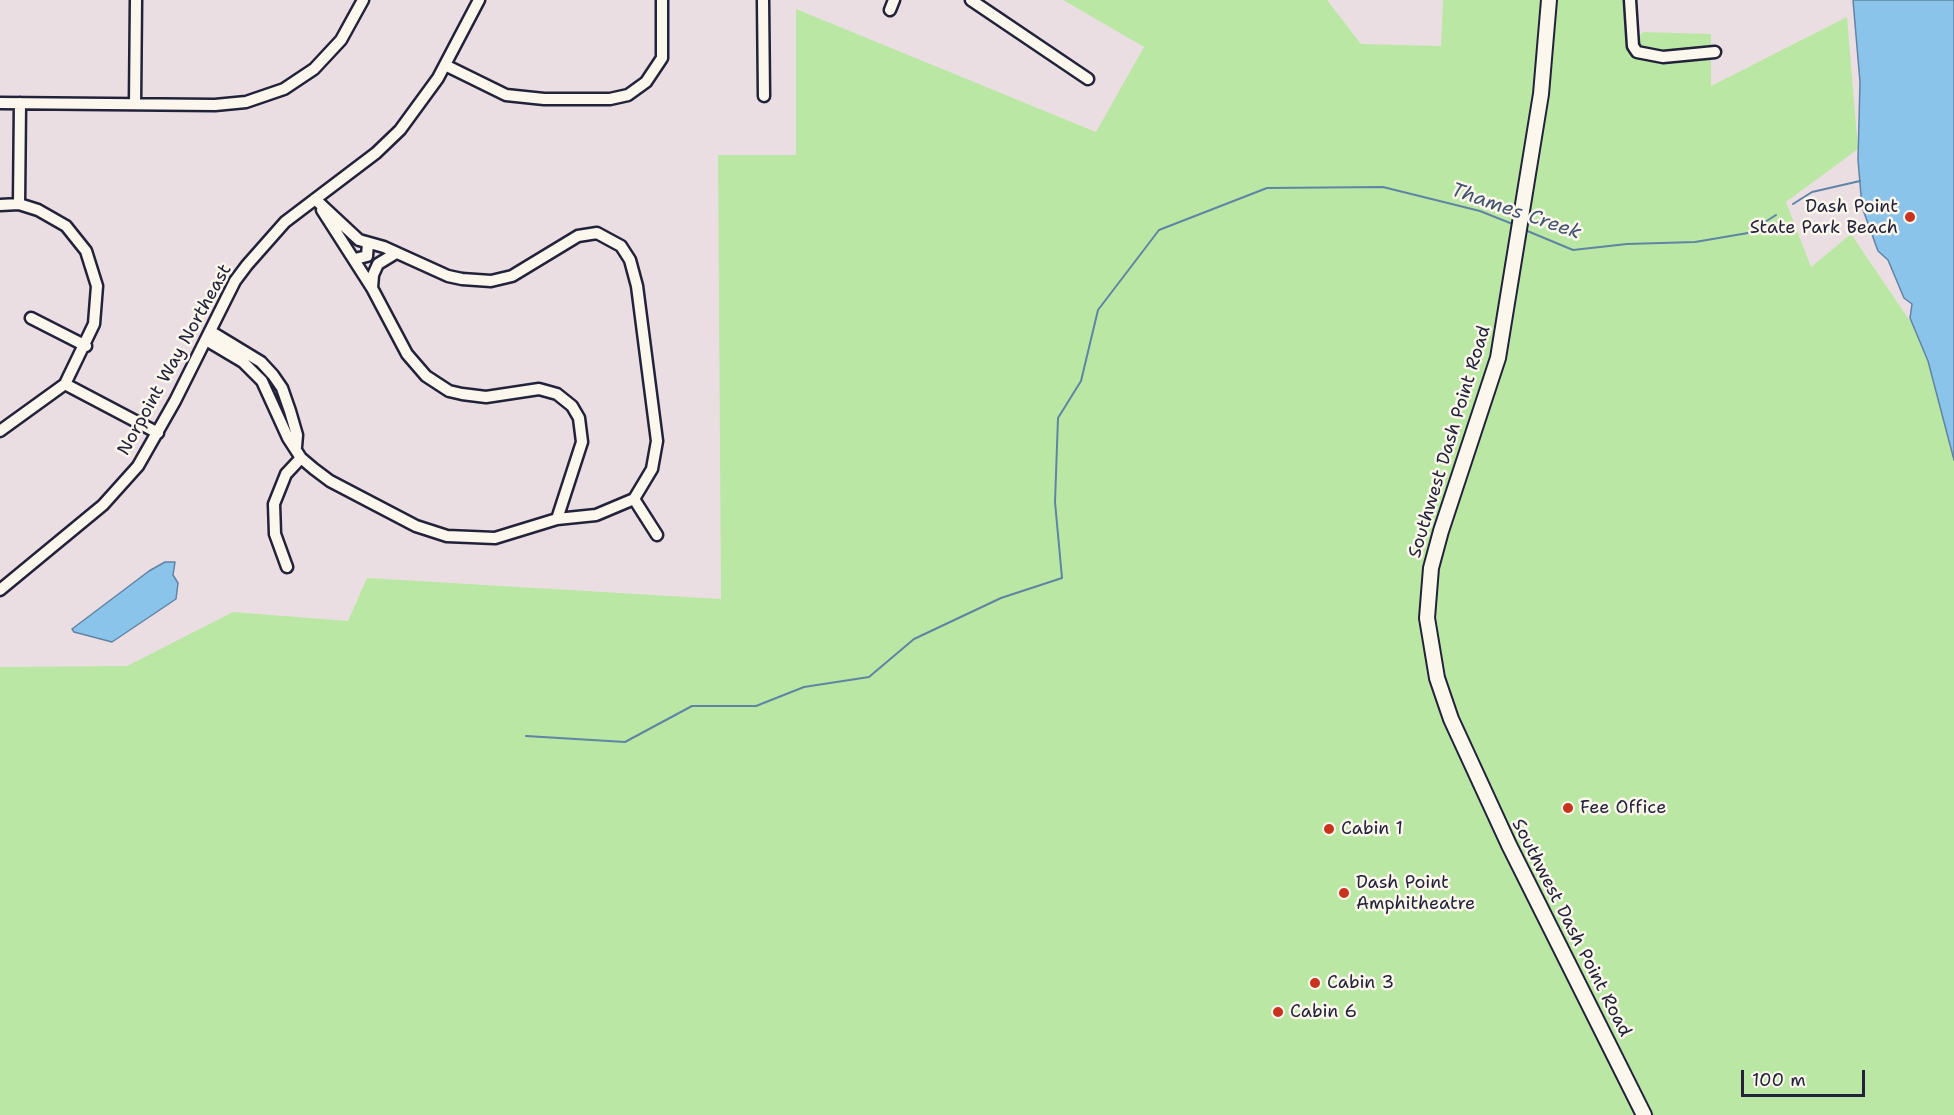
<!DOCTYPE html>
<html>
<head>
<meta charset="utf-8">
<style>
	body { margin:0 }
	#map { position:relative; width:1954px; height:1115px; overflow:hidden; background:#ebdee3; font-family:"Shantell Sans",sans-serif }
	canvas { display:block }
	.scale { position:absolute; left:1741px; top:1070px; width:124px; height:27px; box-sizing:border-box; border:3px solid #22223b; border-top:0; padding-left:8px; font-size:18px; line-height:21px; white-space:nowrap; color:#22223b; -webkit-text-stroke:4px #fbf7ec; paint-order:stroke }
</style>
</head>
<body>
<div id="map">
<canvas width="1954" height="1115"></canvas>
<div class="scale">100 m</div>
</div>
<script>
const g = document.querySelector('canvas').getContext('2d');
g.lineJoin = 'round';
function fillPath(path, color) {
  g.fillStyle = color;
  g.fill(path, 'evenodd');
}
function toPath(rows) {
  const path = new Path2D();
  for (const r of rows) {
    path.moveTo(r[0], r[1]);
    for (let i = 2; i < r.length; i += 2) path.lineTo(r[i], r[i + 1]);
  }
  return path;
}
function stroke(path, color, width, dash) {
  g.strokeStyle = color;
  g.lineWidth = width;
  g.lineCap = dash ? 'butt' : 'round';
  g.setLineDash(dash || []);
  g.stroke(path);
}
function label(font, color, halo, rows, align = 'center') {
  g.font = font + ' "Shantell Sans",sans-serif';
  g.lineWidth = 5;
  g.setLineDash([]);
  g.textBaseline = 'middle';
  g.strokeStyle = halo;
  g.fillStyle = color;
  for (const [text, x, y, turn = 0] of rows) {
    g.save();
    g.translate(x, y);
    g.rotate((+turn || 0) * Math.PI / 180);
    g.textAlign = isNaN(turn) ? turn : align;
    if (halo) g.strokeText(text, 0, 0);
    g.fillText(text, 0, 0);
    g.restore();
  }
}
fillPath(toPath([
	[1063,0,1327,0,1361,44,1441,46,1443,0,1625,0,1626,49,1643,32,1711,34,1711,86,1847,17,1858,149,1786,202,1811,267,1851,234,1912,324,1928,361,1954,460,1954,1115,0,1115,0,667,127,666,233,612,348,621,367,578,721,599,718,155,796,155,796,9,1096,132,1144,47]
]), '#bbe7a4');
const water = toPath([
	[1853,0,1954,0,1954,460,1928,361,1910,318,1912,304,1904,298,1888,260,1878,251,1862,207,1858,160,1860,82,1853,0],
	[165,562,175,562,173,575,178,583,176,599,112,642,74,632,72,629,149,571,165,562]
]);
fillPath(water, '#8bc4ea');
stroke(water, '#6183a4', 1.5);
stroke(toPath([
	[1793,204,1812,192,1860,181],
	[1525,230,1573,250,1627,244,1695,242,1748,233,1776,215],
	[526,736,625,742,692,706,756,706,804,687,869,677,914,639,1001,598,1062,578,1055,502,1058,418,1081,381,1098,310,1159,230,1267,188,1383,187,1480,211,1515,225]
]), '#6183a4', 2);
const minor = toPath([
	[763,0,764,96],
	[971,0,1088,79],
	[1630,0,1633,46,1637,52,1663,57,1715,52],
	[890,10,894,0],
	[445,65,506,95,544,99,610,99,628,95,646,82,662,58,662,0],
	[0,103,215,105,246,102,284,89,314,69,341,40,363,0],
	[135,104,136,0],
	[19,204,20,103],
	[0,205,19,204,38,210,66,226,86,251,97,286,94,324,65,384,0,431],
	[322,210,372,288,407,354,426,376,449,391,462,394,486,397,539,389,557,394,572,406,579,418,582,442,557,519],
	[355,259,367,256,368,243],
	[372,288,373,275,378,264,396,253],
	[31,318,86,346],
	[210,331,261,362,273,375,282,388,290,411,297,435,296,447],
	[206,340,243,362,262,381,288,438,301,458,314,469,330,481,416,526,447,536,495,538,557,519,596,515,634,499,652,469,657,441,637,286,630,260,621,246,597,233,578,236,512,276,491,281,462,279,448,276,384,247,359,240,315,199],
	[65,384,158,433],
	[634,499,657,535],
	[287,567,275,534,274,504,286,474,301,458],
	[0,590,103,505,138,466,175,401,235,281,247,265,285,222,376,153,400,130,438,78,479,0]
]);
const major = toPath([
	[1549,0,1541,94,1498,358,1441,531,1431,568,1427,618,1437,678,1451,719,1509,845,1644,1115]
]);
stroke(minor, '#22223b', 15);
stroke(major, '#22223b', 18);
stroke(minor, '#fbf7ec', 10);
stroke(major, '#fbf7ec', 14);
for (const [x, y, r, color] of [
	[1910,217,6,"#c8321e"],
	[1568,808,6,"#c8321e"],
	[1329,829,6,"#c8321e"],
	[1344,893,6,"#c8321e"],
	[1315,983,6,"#c8321e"],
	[1278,1012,6,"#c8321e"]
]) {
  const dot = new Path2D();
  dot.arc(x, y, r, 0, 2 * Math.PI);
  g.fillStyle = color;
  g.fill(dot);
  stroke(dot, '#fbf7ec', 2);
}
label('18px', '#22223b', '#fbf7ec', [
	["Dash Point",1898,207,"right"],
	["State Park Beach",1898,228,"right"],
	["Fee Office",1580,808],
	["Cabin 1",1341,829],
	["Dash Point",1356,883],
	["Amphitheatre",1356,904],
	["Cabin 3",1327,983],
	["Cabin 6",1290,1012]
], 'left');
label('18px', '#22223b', '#fbf7ec', [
	["Norpoint Way Northeast",175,360,-61],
	["Southwest Dash Point Road",1450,442,-73],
	["Southwest Dash Point Road",1571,928,63]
]);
label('italic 20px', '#425370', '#fbf7ec', [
	["Thames Creek",1516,212,19]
]);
</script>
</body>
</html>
